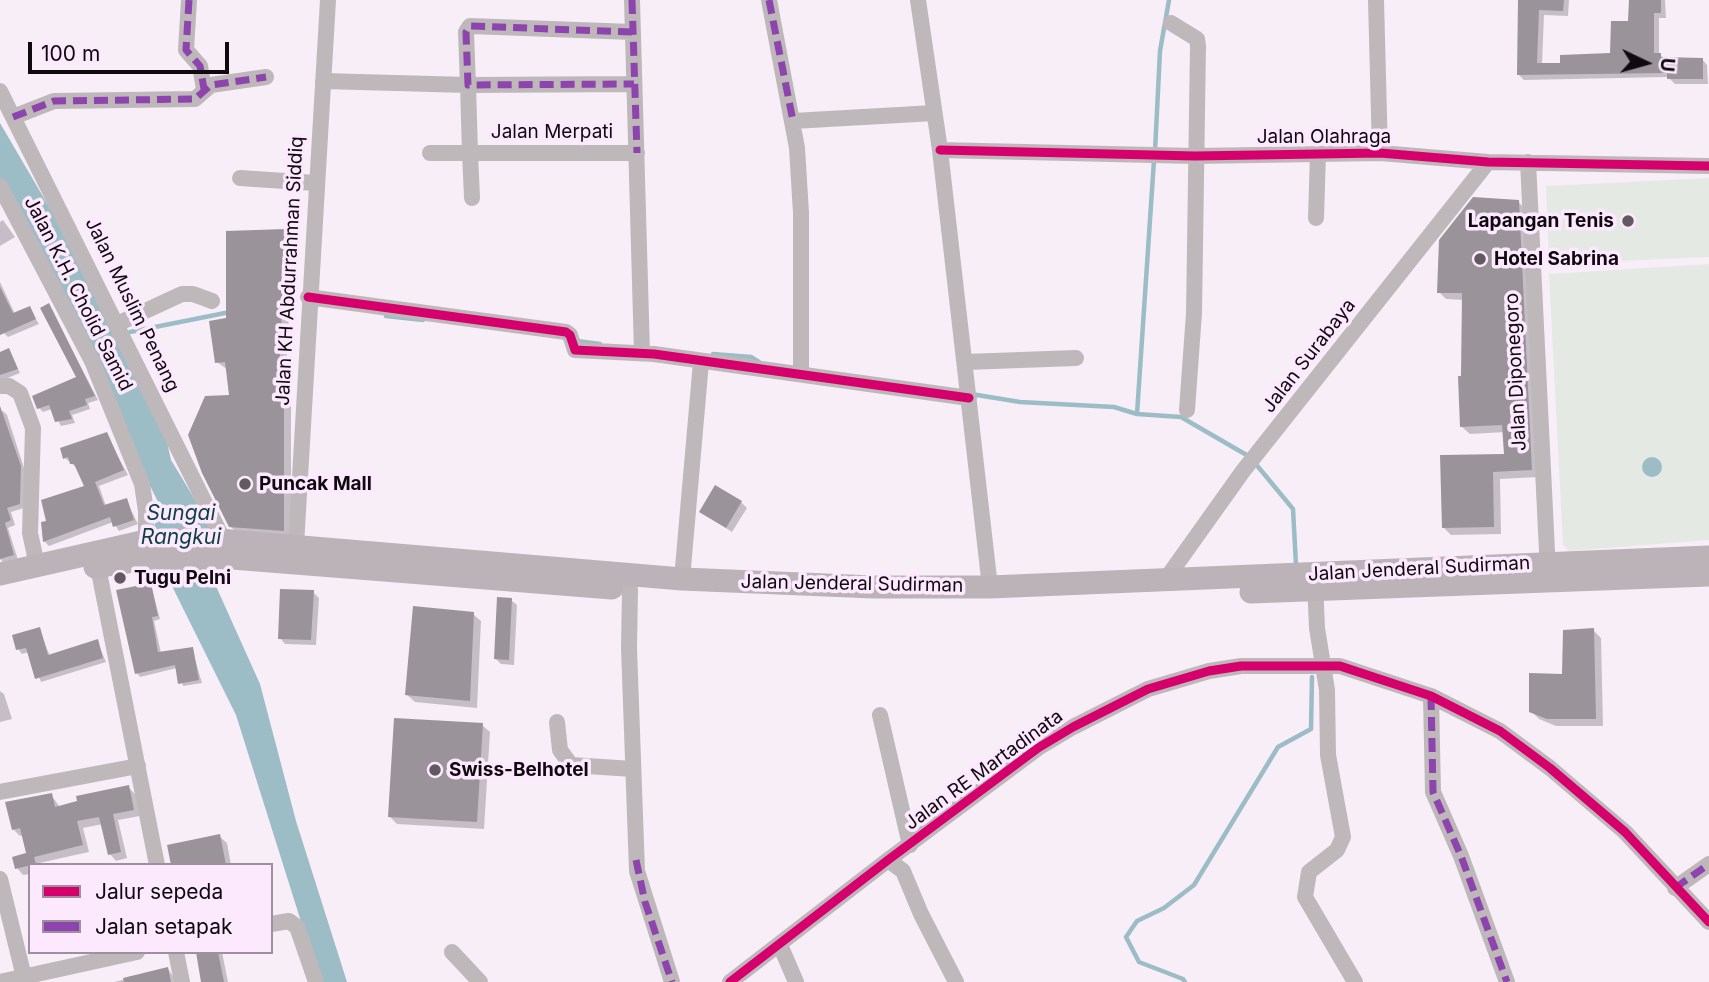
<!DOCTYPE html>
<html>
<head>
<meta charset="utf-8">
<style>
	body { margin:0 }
	#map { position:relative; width:1709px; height:982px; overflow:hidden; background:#f8eef8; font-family:Inter,sans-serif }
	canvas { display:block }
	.legend { position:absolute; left:28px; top:863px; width:245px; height:91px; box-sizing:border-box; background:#fde9fd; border:2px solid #9e909e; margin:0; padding:9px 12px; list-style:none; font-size:21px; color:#100a10 }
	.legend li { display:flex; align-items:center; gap:14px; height:35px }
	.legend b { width:35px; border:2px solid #9e909e }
	.north { position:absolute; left:1611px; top:28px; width:70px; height:70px; -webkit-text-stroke:5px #fde9fd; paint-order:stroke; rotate:95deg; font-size:19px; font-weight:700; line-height:28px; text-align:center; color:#100a10 }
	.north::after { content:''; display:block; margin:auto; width:24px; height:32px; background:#100a10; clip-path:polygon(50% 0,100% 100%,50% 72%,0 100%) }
	.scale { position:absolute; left:28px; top:42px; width:201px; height:32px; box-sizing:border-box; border:4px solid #100a10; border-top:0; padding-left:9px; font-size:21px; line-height:24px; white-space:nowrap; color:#100a10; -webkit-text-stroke:5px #fde9fd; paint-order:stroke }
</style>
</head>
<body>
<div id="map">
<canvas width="1709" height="982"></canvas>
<ul class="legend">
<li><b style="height:9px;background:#d6006c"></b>Jalur sepeda</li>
<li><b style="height:9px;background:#8e44ad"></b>Jalan setapak</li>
</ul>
<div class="north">U</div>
<div class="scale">100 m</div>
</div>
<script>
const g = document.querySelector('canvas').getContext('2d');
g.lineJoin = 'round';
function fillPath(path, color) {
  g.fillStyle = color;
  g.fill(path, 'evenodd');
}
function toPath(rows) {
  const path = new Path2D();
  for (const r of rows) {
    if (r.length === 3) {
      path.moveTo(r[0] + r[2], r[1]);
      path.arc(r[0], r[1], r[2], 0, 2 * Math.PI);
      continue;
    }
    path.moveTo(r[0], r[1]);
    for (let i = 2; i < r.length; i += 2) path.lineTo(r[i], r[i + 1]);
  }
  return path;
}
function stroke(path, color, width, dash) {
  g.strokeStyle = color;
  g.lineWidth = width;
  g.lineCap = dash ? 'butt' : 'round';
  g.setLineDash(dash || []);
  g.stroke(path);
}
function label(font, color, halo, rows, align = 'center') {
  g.font = font + ' Inter,sans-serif';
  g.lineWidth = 7;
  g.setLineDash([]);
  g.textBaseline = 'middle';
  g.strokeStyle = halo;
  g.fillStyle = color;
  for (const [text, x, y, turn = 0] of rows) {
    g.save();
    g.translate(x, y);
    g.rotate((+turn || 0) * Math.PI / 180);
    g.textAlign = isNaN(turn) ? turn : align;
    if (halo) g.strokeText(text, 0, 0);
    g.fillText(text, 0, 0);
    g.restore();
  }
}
fillPath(toPath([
	[1709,178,1709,257,1549,264,1546,186],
	[1709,264,1709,540,1569,551,1563,545,1549,274]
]), '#e4eae3');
fillPath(toPath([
	[0,123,72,246,165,433,171,460,212,528,197,566,207,572,215,584,260,684,296,821,347,982,320,982,236,715,164,570,153,530,159,510,157,500,0,179],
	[1652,467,10]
]), '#9cbcc6');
fillPath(toPath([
	[1520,0,1569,0,1568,16,1544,15,1542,64,1561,64,1612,55,1630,23,1630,0,1665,0,1666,18,1659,18,1659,54,1665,59,1702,59,1707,65,1708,84,1675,84,1668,77,1524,80,1519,75],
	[1518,202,1526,209,1539,477,1500,479,1501,534,1451,535,1443,527,1506,455,1505,432,1470,434,1462,427,1464,300,1446,299,1439,292],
	[3,220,15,237,0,246,0,222],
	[285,231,293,239,285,394,291,401,291,538,238,534,230,526,231,396,228,370,217,362,228,320],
	[0,282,15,314,29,308,39,324,8,337,4,333,0,326],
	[49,305,98,400,88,403,90,409,72,415,75,423,61,426,52,409,43,412,39,408,78,378],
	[9,350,20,373,0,381,0,354],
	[3,411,7,415,25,471,24,508,11,512,15,525,8,528,18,560,5,564,0,559,0,412],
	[106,434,128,475,99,486,106,506,126,500,138,524,119,531,113,522,49,546,44,541,48,522,86,487,77,468,65,458],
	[741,502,747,508,732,532,701,512],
	[151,585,160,619,154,621,161,653,192,649,202,683,183,686,177,668,140,677,137,673],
	[313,592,319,598,316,645,285,644,280,638],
	[511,600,517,605,514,665,501,664,496,659],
	[473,614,481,621,477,708,415,702,407,695],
	[39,629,50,656,97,641,106,662,41,682,29,652,22,654,18,649],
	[1593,630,1601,638,1603,726,1556,726,1539,719,1531,711,1564,675],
	[0,691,4,694,12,719,0,722],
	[482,725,490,732,484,829,397,824,389,816],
	[128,787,135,794,140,816,118,820,127,858,116,861,110,854,103,824,83,828,89,852,30,865,30,874,23,875,17,868,29,855,24,835,20,836,13,829,51,795,60,807],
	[219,836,227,843,231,865,173,865],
	[197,952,222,952,228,982,203,982],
	[168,969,177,982,114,982]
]), '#0003');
stroke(toPath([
	[1155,151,1160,51,1169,0],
	[386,316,423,320],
	[130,332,230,312],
	[577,341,600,344],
	[713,354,751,357,759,362],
	[971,394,1020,402,1114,407,1137,414,1181,417,1250,457,1293,509,1296,565],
	[1137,414,1154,160],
	[1185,982,1183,979,1139,962,1126,937,1137,921,1164,908,1194,885,1278,747,1311,729,1312,677]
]), '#9cbcc6', 4.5);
fillPath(toPath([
	[1518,0,1564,0,1563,11,1539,10,1537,63,1560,63,1560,55,1610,53,1611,21,1628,21,1629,0,1661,0,1661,13,1654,13,1654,53,1661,53,1661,57,1703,58,1703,79,1667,79,1667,73,1517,75],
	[1473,197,1519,200,1532,470,1493,472,1494,527,1442,528,1440,455,1504,454,1502,425,1460,427,1458,376,1461,376,1462,293,1437,293,1439,240],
	[286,229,278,392,284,391,284,531,229,527,202,473,188,435,205,396,229,395,225,362,215,363,209,321,226,318,226,231],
	[0,287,13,313,30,306,36,319,0,335],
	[49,303,95,396,85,399,87,405,69,411,72,419,55,422,49,405,37,409,32,396,76,377,40,308],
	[9,348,18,369,0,375,0,352],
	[0,406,21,466,20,504,7,508,11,520,5,523,14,555,0,559],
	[107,432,124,470,95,482,104,505,127,498,134,520,113,527,110,517,43,542,41,522,46,521,41,500,84,486,74,464,70,464,68,457,63,459,60,448],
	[715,485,742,501,726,528,699,512],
	[151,583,158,616,152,617,158,652,193,647,199,680,178,684,175,665,135,674,116,590],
	[280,589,314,590,311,640,278,639],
	[497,597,512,598,509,660,494,659],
	[413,606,474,612,470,701,405,695],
	[40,627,48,655,98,639,103,658,35,679,26,648,16,650,12,635],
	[1594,628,1596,719,1547,719,1529,712,1529,673,1562,674,1563,630],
	[394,718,483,723,477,822,388,817],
	[129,785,134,810,113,814,121,852,108,855,99,817,77,821,83,845,34,857,36,864,15,869,12,857,26,853,20,828,12,830,5,802,52,793,55,807,77,801,76,796],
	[220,834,226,865,171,865,167,845],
	[196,952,218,952,224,982,201,982],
	[168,967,171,982,124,982,123,978]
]), '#9a939a');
stroke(toPath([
	[189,0,186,50,200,66,204,89],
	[632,0,642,353],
	[769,0,797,148,801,213,801,373],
	[918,0,940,150,990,587],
	[1376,0,1380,153],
	[1171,23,1197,39,1198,46,1194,313,1187,410],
	[632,32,470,26,466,32,468,85,634,84],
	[323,81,468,85,470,153,637,153],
	[0,91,223,539],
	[13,117,54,101,195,99,211,85,266,77],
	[793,121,934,113],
	[940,150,1195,156,1380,153,1488,162,1709,166],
	[430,153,470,153,472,198],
	[1528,162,1548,572],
	[240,178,315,183],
	[0,186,92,361,142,484,146,511,146,541],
	[1316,218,1318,154],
	[308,297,566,332,570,335,575,350,654,354,969,398],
	[117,324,182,294,193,294,212,301],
	[965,362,1076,358],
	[0,386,9,386,20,393,33,428,30,533,37,565],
	[296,545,328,0],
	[98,567,157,865],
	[682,579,701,362],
	[1166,579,1243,471,1488,162],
	[1315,582,1317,628,1327,690,1328,755,1343,837,1337,850,1309,872,1305,897,1355,982],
	[630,589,629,648,637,871,672,982],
	[1431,696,1433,792,1461,856,1507,982],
	[880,715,910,845],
	[557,722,560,750,571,765,633,769],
	[0,792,138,766],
	[888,860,903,871,921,914,956,982],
	[0,879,24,977],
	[1675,888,1709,864],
	[271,924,289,921,297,927,316,982],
	[780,945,796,982],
	[176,952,182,982],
	[452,952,480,982],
	[0,982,137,952],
	[730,982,888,860,1038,748,1073,727,1148,689,1209,671,1241,666,1340,666,1431,696,1500,731,1550,768,1625,832,1709,922]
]), '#beb8bb', 16);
stroke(toPath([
	[95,567,154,558,232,558,612,588],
	[0,574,146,541,195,538,682,579,874,587,990,587,1709,557],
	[1251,592,1709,575]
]), '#bcb3b9', 23);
stroke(toPath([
	[189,0,186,50,200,66,204,89],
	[632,0,637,153],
	[769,0,793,121],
	[632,32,470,26,466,32,468,85,634,84],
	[13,117,54,101,195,99,211,85,266,77],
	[1431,696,1433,792,1461,856,1507,982],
	[636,860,645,902,672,982],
	[1675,888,1709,864]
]), '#8e44ad', 7, [14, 7]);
stroke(toPath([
	[940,150,1195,156,1380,153,1488,162,1709,166],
	[308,297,566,332,570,335,575,350,654,354,969,398],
	[730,982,888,860,1038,748,1073,727,1148,689,1209,671,1241,666,1340,666,1431,696,1500,731,1550,768,1625,832,1709,922]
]), '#d6006c', 9);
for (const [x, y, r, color] of [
	[1628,221,7,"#615a61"],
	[1480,259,7,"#615a61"],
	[245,484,7,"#615a61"],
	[120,578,7,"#615a61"],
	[435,770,7,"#615a61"]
]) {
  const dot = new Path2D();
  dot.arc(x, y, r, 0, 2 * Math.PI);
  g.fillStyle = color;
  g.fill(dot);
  stroke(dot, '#fde9fd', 2.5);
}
label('19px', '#100a10', '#fde9fd', [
	["Jalan Merpati",552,132],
	["Jalan Olahraga",1324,137],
	["Jalan KH Abdurrahman Siddiq",290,271,-87],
	["Jalan K.H. Cholid Samid",78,294,63],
	["Jalan Muslim Penang",132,305,64],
	["Jalan Surabaya",1309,356,-52],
	["Jalan Diponegoro",1516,372,-93],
	["Jalan Jenderal Sudirman",1419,569,-3],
	["Jalan Jenderal Sudirman",852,584,1],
	["Jalan RE Martadinata",984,770,-36]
]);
label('bold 19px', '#100a10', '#fde9fd', [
	["Lapangan Tenis",1614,221,"right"],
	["Hotel Sabrina",1494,259],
	["Puncak Mall",259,484],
	["Tugu Pelni",134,578],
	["Swiss-Belhotel",449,770]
], 'left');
label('italic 21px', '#0e3f46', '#fde9fd', [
	["Sungai",181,514],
	["Rangkui",181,538]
]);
</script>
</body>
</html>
